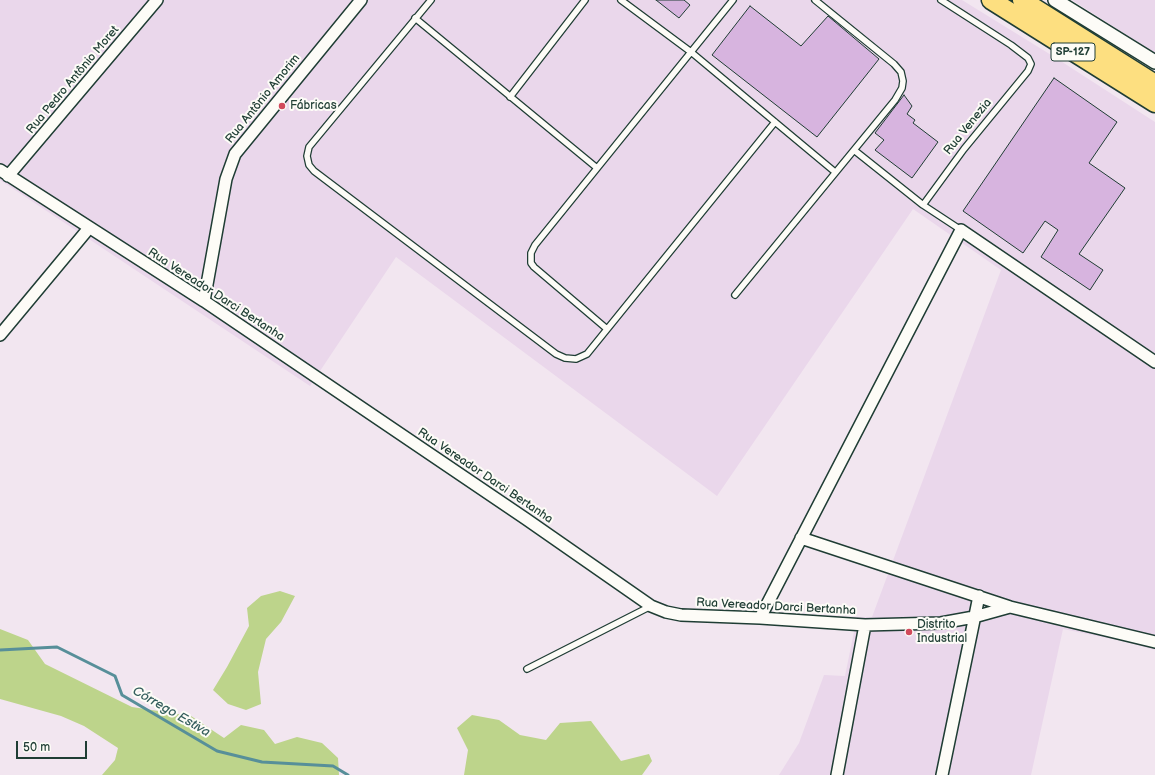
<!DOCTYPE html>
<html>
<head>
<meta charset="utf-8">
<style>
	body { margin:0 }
	#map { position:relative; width:1155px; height:775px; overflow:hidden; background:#f2e6f0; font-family:"Balsamiq Sans",sans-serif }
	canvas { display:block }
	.scale { position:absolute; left:16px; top:741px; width:71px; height:18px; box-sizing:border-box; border:2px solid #1f3d34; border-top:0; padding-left:5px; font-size:12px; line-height:14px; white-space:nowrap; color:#1f3d34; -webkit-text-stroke:3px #fdfcf7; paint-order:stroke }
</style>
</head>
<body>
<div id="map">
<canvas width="1155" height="775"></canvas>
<div class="scale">50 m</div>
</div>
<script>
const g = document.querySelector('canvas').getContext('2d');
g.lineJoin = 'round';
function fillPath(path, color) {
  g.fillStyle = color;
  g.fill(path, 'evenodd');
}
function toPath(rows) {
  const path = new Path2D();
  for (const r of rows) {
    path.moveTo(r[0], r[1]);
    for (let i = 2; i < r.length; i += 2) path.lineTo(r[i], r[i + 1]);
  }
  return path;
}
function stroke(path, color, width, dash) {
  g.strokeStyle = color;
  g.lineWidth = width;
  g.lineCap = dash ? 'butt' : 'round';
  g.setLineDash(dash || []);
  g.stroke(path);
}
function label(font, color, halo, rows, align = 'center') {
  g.font = font + ' "Balsamiq Sans",sans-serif';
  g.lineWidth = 4;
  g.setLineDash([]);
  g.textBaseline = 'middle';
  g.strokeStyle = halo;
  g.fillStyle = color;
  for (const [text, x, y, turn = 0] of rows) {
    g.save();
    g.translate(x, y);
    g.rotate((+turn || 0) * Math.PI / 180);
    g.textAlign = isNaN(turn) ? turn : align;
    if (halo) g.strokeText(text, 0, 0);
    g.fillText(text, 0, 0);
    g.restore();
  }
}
fillPath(toPath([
	[0,0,962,0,1056,58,1155,122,1155,650,1127,642,1063,629,1031,775,779,775,799,743,824,675,845,676,857,617,872,617,1001,270,913,209,717,496,396,257,310,386,0,180],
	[1072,0,1155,0,1155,53]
]), '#ead7eb');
fillPath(toPath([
	[280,591,295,596,281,622,266,639,258,672,261,704,246,710,228,704,213,690,227,667,249,626,247,608,261,596],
	[0,629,28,640,45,664,132,707,191,716,224,738,241,725,264,730,275,744,297,737,322,743,338,758,339,775,102,775,115,760,118,748,84,726,61,716,0,699],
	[472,715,499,720,520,735,546,740,560,723,591,721,621,761,649,754,652,761,642,775,464,775,468,750,457,728]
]), '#bdd48b');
stroke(toPath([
	[0,650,57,647,115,676,122,695,217,751,262,762,333,766,348,775]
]), '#578f99', 3);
const building = toPath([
	[656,0,684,0,690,5,679,18,656,0],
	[750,6,801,46,828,16,879,59,817,137,712,55,750,6],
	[1054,78,1117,122,1089,163,1125,188,1079,254,1103,270,1090,290,1041,257,1058,230,1045,221,1023,253,963,211,1054,78],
	[904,95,912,106,907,114,915,120,913,123,938,142,912,178,875,150,884,140,875,133,904,95]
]);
fillPath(building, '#d7b4df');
stroke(building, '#1f3d34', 1);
const service = toPath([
	[431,0,309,147,307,156,309,165,314,171,556,354,565,358,576,359,587,354,775,122],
	[621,0,691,52,835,172],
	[815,0,894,64,901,72,903,81,902,88,895,100,854,150],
	[415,18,597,168],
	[510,97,585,0],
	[923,205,964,149,1028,71,1031,64,1028,58,1011,45,941,0],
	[735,295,854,150,923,205,961,230],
	[607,329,534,267,531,263,531,253,535,245,733,0],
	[527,669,651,606]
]);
const minor = toPath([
	[0,170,204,301,526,519,651,606,666,612,681,615,760,618,865,625,941,623,974,617,1010,607],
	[8,176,157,0],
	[204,301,226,179,235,154,361,0],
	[0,335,89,228],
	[801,538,1010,607,1155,642],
	[760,618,961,230,1155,362],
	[837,775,865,625],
	[942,775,979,596]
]);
const tertiary = toPath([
	[1055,0,1155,62]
]);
const trunk = toPath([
	[991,0,1155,103],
	[1022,0,1155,84]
]);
stroke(service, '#1f3d34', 8);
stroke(minor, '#1f3d34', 14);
stroke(tertiary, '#1f3d34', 16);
stroke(trunk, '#1f3d34', 21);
stroke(service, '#fdfcf7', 5.5);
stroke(minor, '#fdfcf7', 11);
stroke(tertiary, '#fdfcf7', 13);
stroke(trunk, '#fddf80', 18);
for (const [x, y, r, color] of [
	[282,106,4,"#d1495b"],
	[909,632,4,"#d1495b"]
]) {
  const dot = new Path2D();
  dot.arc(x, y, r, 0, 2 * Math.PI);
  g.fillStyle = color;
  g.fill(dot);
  stroke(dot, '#fdfcf7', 1.5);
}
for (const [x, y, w] of [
	[1073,52,44]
]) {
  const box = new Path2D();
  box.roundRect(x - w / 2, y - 9, w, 18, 3);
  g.fillStyle = '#fdfcf7';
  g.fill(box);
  stroke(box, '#1f3d34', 1);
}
label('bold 11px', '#1f3d34', null, [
	["SP-127",1073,52]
]);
label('12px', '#1f3d34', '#fdfcf7', [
	["Rua Pedro Antônio Moret",73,80,-50],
	["Rua Antônio Amorim",263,99,-51],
	["Rua Venezia",968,127,-51],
	["Rua Vereador Darci Bertanha",216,295,33],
	["Rua Vereador Darci Bertanha",485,476,34],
	["Rua Vereador Darci Bertanha",776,607,3]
]);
label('12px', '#1f3d34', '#fdfcf7', [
	["Fábricas",290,106],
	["Distrito",917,625],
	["Industrial",917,639]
], 'left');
label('italic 13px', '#365f5e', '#fdfcf7', [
	["Córrego Estiva",171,712,30]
]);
</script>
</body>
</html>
